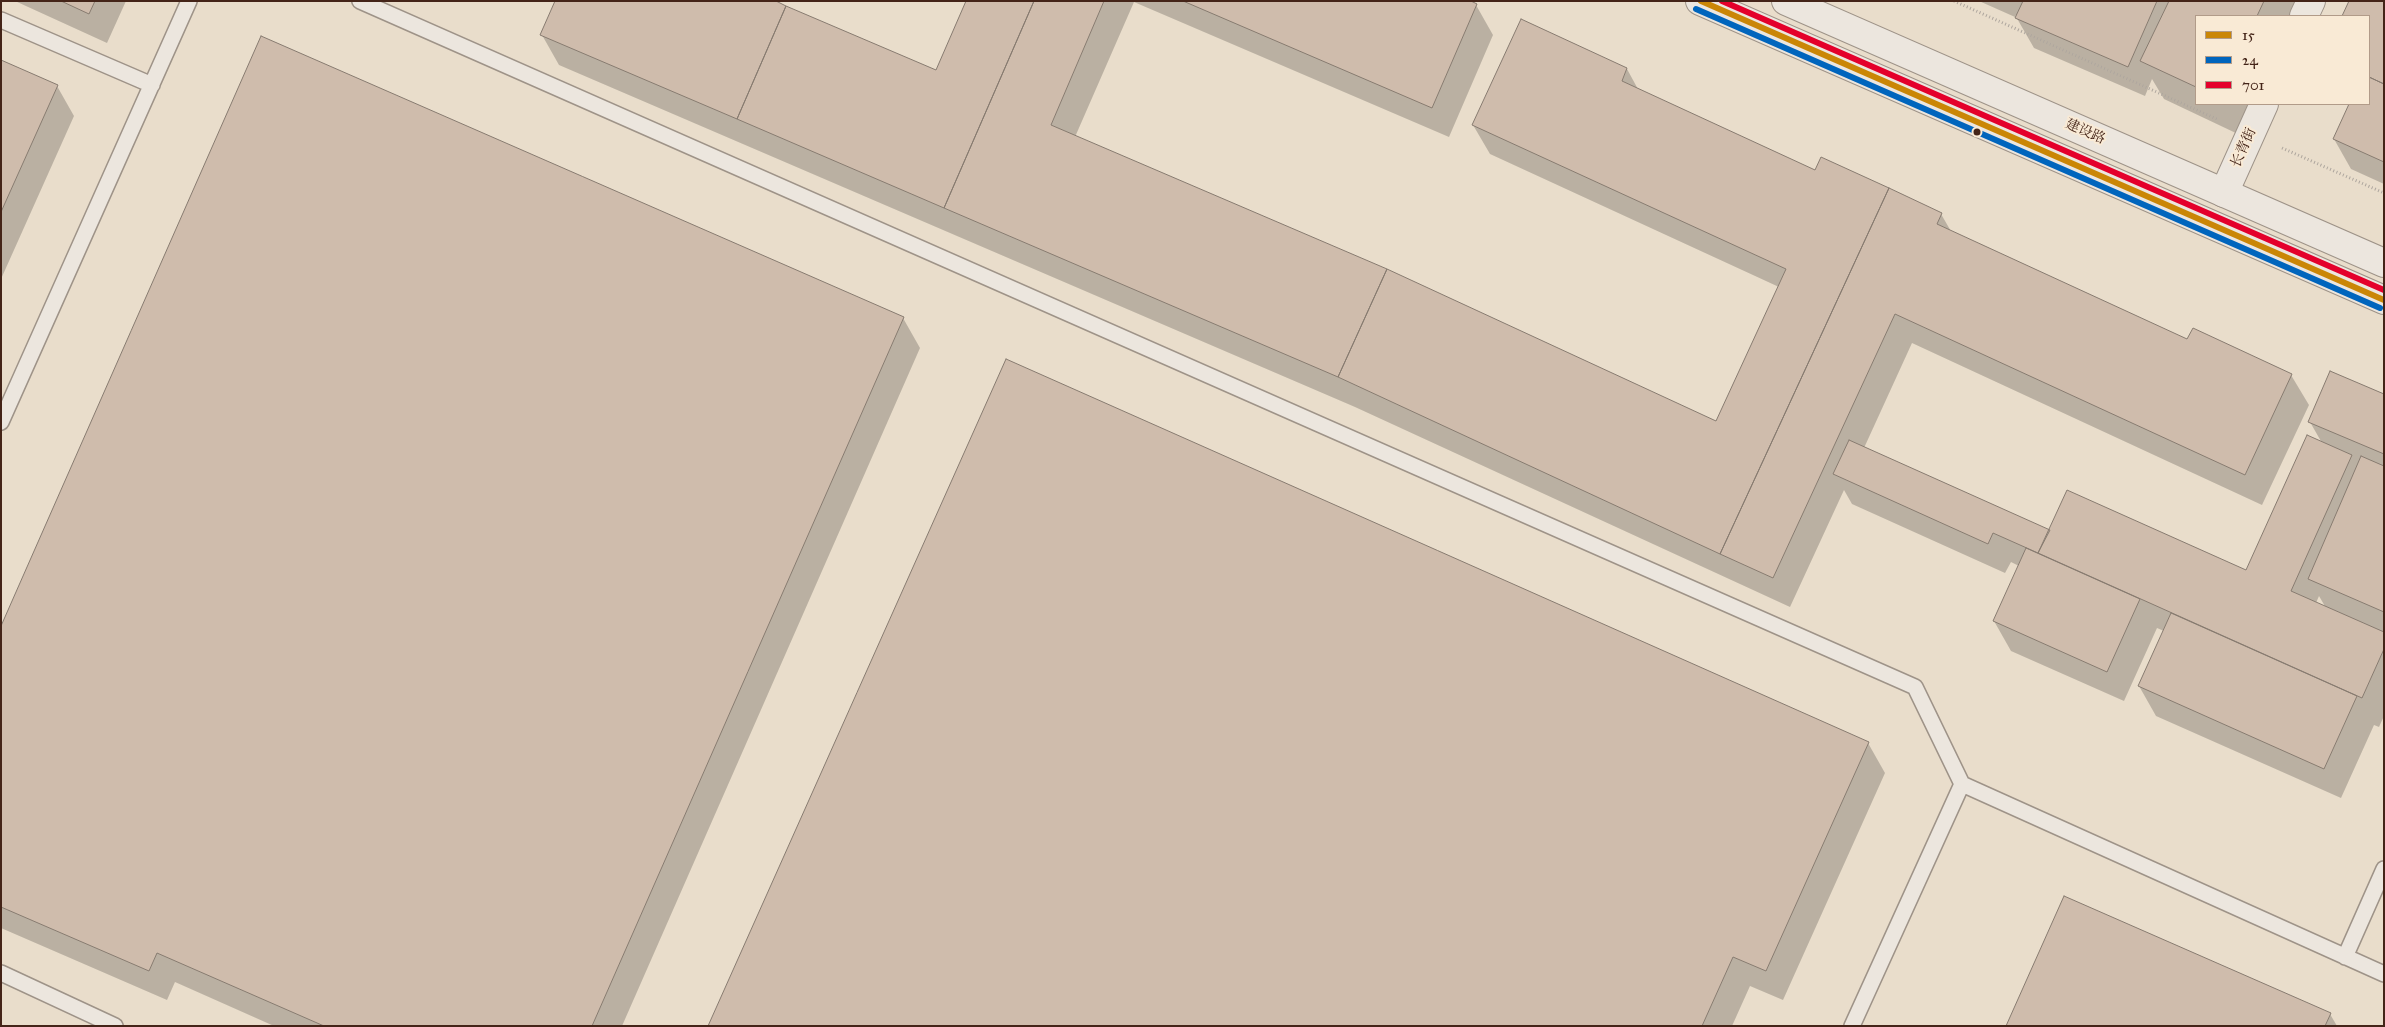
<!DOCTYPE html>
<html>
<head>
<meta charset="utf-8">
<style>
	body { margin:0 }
	#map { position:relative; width:2385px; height:1027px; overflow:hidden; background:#e9ddcb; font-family:"IM FELL Great Primer",serif }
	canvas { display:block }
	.frame { position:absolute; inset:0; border:2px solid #442418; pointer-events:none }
	.legend { position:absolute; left:2195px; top:15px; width:175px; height:90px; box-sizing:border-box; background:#f9ead5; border:1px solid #b19b89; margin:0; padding:6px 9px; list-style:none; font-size:15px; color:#442418 }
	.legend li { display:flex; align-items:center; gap:10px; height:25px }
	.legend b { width:25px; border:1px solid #b19b89 }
</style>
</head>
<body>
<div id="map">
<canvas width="2385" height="1027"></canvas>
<div class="frame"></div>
<ul class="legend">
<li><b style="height:6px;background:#ca8606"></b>15</li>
<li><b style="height:6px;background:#0065bd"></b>24</li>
<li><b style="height:6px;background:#e4002b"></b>701</li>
</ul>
</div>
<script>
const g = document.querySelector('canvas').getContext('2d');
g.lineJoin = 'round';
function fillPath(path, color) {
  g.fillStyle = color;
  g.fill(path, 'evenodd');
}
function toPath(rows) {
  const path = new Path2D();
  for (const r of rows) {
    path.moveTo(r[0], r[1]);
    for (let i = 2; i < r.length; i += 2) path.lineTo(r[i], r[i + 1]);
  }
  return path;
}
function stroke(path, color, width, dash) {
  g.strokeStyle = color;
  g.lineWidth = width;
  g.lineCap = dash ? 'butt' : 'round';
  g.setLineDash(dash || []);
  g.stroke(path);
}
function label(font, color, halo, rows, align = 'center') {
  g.font = font + ' "IM FELL Great Primer","Noto Serif SC",serif';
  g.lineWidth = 4;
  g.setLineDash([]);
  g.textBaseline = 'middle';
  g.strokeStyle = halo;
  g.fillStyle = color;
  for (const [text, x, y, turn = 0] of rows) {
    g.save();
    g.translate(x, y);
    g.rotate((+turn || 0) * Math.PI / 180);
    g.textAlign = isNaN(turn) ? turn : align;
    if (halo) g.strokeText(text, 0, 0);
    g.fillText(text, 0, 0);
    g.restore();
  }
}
fillPath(toPath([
	[15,1,126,1,107,43],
	[967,1,1468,1,1476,5,1493,35,1449,137,1134,2,1075,137,1717,422,1779,287,1490,154,1473,125,1521,21,1627,69,1639,91,1816,172,1941,214,1952,233,2188,341,2291,375,2309,405,2262,505,1912,343,1864,448,2050,531,2246,572,2322,443,2310,422,2384,395,2384,716,2379,727,2374,725,2341,798,2156,716,2139,686,2164,631,2157,628,2124,701,2011,651,1994,621,2019,566,2011,562,2005,573,1852,504,1844,490,1790,607,1355,407,559,65,542,35,937,72],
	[2319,596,2326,608,2316,603],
	[1979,1,2303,1,2296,16,2196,16,2196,104,2255,104,2240,135,2164,99,2152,79,2145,96,2034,48,2015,15,2015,17],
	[2350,1,2384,1,2384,184,2351,169,2334,139,2350,104,2348,104,2369,104,2369,16,2343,16],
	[1,61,57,86,74,116,1,279],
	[903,318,920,348,622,1026,274,1026,175,982,167,1000,1,928,1,629],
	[1868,743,1885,773,1783,1000,1750,986,1732,1026,710,1026],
	[2330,1014,2337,1026,2008,1026]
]), '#0003');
const building = toPath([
	[61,1,95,1,89,14,61,1],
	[555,1,776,1,786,6,737,119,540,35,555,1],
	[966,1,1034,1,944,208,737,119,786,6,936,70,966,1],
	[1034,1,1104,1,1051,125,1387,269,1338,377,944,208,1034,1],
	[1183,1,1471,1,1477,4,1432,108,1183,1],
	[2023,1,2157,1,2128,67,2015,18,2023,1],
	[2169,1,2264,1,2257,16,2196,16,2196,87,2140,61,2169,1],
	[2349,1,2384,1,2384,84,2369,77,2369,16,2342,16,2349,1],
	[1521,19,1627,68,1622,81,1815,170,1821,157,1889,188,1720,554,1338,377,1387,269,1716,421,1786,269,1472,125,1521,19],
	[261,36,904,317,592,1026,324,1026,157,953,149,971,1,907,1,626,261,36],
	[1,60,58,85,1,212,1,60],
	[2369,77,2384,84,2384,162,2333,139,2349,104,2369,104,2369,77],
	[1889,188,1942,213,1937,224,2187,339,2193,328,2292,374,2245,475,1895,314,1773,578,1720,554,1889,188],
	[1006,359,1869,742,1766,971,1733,957,1702,1026,708,1026,1006,359],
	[2330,371,2384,394,2384,454,2308,422,2330,371],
	[2307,435,2352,455,2291,591,2384,632,2384,649,2362,698,2038,553,2067,490,2246,570,2307,435],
	[1849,440,2050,530,2038,553,1993,533,1988,544,1833,474,1849,440],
	[2361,456,2384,466,2384,612,2308,579,2361,456],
	[2026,548,2140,599,2107,672,1993,621,2026,548],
	[2171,613,2357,696,2324,769,2138,686,2171,613],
	[2064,896,2331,1013,2325,1026,2006,1026,2064,896]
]);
fillPath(building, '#cfbcac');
stroke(building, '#877b70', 1);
const service = toPath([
	[360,1,1915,687,1962,784,2384,974],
	[1,20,152,85],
	[1,422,189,1],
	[2345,957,2384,869],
	[1,973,115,1026],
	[1852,1026,1962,784]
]);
const minor = toPath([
	[2304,16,2311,1],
	[2224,193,2264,104]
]);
const tertiary = toPath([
	[1700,1,2384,300],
	[1786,1,2384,263]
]);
stroke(service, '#9e9388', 18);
stroke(minor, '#9e9388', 30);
stroke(tertiary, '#9e9388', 30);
stroke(toPath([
	[1954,1,2219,120],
	[2282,148,2384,193]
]), '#aea69e', 3, [1, 2.5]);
stroke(service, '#ece6de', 15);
stroke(minor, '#ece6de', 28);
stroke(tertiary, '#ece6de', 28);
stroke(toPath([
	[1701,1,2384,300]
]), '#ca8606', 6);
stroke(toPath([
	[1696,9,2380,308]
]), '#0065bd', 6);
stroke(toPath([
	[1722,1,2384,290]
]), '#e4002b', 6);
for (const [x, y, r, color] of [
	[1977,132,4.5,"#442418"]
]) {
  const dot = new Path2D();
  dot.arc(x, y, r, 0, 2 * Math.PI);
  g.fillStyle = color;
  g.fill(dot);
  stroke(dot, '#f9ead5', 2);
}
label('14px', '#442418', '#f9ead5', [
	["建设路",2085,132,24],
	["长青街",2244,148,-66]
]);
</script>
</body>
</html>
